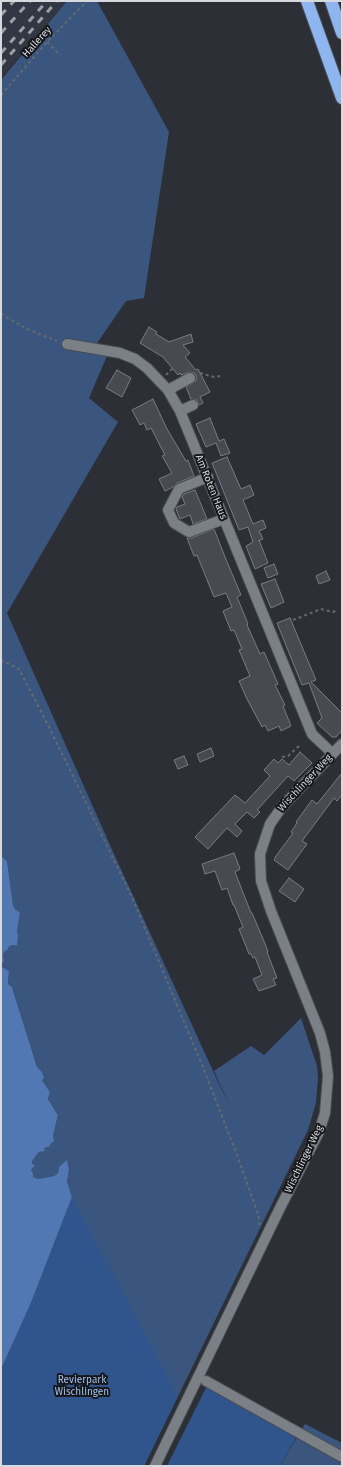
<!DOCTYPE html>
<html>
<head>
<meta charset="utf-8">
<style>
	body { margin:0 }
	#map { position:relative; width:343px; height:1467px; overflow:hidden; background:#2c2f35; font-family:"Fira Sans",sans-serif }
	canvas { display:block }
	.frame { position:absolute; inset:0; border:2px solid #d6d9dd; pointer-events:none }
</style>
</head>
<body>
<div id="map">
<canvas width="343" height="1467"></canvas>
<div class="frame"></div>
</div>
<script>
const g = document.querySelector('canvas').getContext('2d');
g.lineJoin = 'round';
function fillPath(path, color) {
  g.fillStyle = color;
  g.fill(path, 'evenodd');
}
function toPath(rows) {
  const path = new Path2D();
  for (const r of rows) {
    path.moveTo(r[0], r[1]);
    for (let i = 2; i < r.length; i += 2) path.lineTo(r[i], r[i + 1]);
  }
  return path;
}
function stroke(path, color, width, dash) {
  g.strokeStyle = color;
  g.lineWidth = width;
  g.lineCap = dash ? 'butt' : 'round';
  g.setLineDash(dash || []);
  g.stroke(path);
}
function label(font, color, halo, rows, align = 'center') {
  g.font = font + ' "Fira Sans",sans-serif';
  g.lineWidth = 4;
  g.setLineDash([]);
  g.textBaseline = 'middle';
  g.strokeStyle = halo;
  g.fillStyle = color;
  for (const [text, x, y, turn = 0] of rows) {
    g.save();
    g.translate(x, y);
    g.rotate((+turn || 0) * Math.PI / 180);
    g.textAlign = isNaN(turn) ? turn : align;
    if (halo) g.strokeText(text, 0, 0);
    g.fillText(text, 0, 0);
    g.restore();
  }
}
fillPath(toPath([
	[1,1,67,1,1,78]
]), '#313843');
fillPath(toPath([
	[67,1,97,1,169,132,144,298,126,301,91,352,107,356,89,398,118,422,7,613,114,854,213,1071,231,1109,214,1071,251,1046,264,1055,301,1018,317,1066,318,1078,316,1103,308,1130,144,1466,1,1466,1,1369,30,1305,72,1197,67,1182,69,1170,63,1165,59,1167,58,1173,54,1176,38,1179,32,1177,33,1173,31,1170,32,1161,39,1152,50,1144,58,1115,48,1099,50,1092,42,1080,43,1078,42,1072,37,1067,12,987,8,984,9,971,2,967,2,964,4,961,3,954,8,946,14,946,18,935,17,931,20,914,15,909,13,905,7,861,1,856,1,80],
	[305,1424,342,1443,342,1466,280,1466]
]), '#3a567f');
fillPath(toPath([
	[72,1197,178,1396,144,1466,1,1466,1,1369,30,1305],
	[208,1384,296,1438,280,1466,167,1466]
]), '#30558c');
fillPath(toPath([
	[1,856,7,861,13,905,15,909,20,913,17,931,18,935,17,945,9,946,8,949,5,951,3,954,4,961,2,964,2,967,9,971,8,984,12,987,37,1067,42,1072,44,1078,42,1080,50,1092,48,1099,58,1115,53,1135,54,1141,50,1144,50,1146,44,1148,45,1151,39,1152,32,1161,32,1164,35,1165,31,1170,33,1173,33,1177,38,1179,54,1176,58,1173,59,1167,67,1160,69,1170,67,1182,72,1197,30,1305,1,1369]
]), '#5178b2');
const building = toPath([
	[149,327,157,332,156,334,169,342,191,334,193,342,183,345,190,353,185,357,196,370,198,369,210,392,200,397,203,403,199,405,197,400,191,399,186,387,196,381,196,375,194,373,190,372,181,375,180,373,178,375,163,357,140,343,149,327],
	[117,370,131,378,122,397,106,388,117,370],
	[153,399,167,429,186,461,188,460,194,476,177,483,173,487,165,491,159,479,172,473,162,456,165,455,151,428,147,430,144,423,140,425,132,410,153,399],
	[210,418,219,441,224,439,230,453,221,456,216,443,206,447,196,424,210,418],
	[227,457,241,489,250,485,254,495,243,500,253,524,263,520,266,528,259,531,263,539,258,541,259,540,268,563,255,569,246,546,253,542,248,527,239,530,212,463,227,457],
	[195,490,207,519,193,524,190,515,180,519,176,509,177,507,185,504,182,497,184,494,195,490],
	[214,529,225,557,241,595,237,597,248,624,247,625,260,654,264,652,278,684,275,685,285,705,283,706,291,726,281,731,279,726,268,731,265,725,262,727,247,699,239,681,250,676,239,650,242,649,234,630,231,631,223,611,232,607,226,593,214,597,197,555,194,556,187,538,191,538,214,529],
	[274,564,278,574,268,578,264,568,274,564],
	[326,571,330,580,319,584,316,576,326,571],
	[275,579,284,602,271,608,261,584,275,579],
	[290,618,316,680,311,682,342,713,342,730,336,737,332,737,317,723,322,718,309,683,302,685,277,623,290,618],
	[211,748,214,756,200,762,197,754,211,748],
	[300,752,312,763,294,781,288,776,257,810,260,812,254,818,247,812,235,824,242,831,237,837,227,828,208,849,195,837,235,795,245,803,270,776,264,770,274,759,278,763,282,759,289,765,300,752],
	[184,756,188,765,178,769,174,760,184,756],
	[342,773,342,795,337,801,334,798,302,841,307,844,288,870,274,860,276,856,293,833,291,832,297,823,296,822,312,800,317,804,342,773],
	[234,853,240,869,235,872,251,913,252,913,266,946,268,952,267,952,277,978,273,979,276,985,259,991,253,979,262,975,255,957,253,958,251,954,249,954,239,929,243,927,234,905,233,905,227,888,222,890,215,871,205,874,202,864,234,853],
	[289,878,304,889,295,902,279,891,289,878]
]);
fillPath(building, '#474b51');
stroke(building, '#787c83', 1);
const minor = toPath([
	[67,344,120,353,135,359,147,368,168,390,180,411,312,734,332,753],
	[168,390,190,378],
	[180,411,193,405],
	[208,477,179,489,168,510,174,523,189,532,224,519],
	[206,1381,342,1457],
	[155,1466,280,1208,319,1132,325,1113,328,1076,325,1052,320,1033,271,911,261,881,260,854,270,824,282,807,342,744]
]);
const highway = toPath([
	[307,1,342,98],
	[331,1,342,33]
]);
stroke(minor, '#4a4d52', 12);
stroke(highway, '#4a4d52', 14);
stroke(toPath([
	[47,42,60,55],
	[1,95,47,42,87,1],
	[1,314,27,329,57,341],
	[200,373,214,377,220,376],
	[166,375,172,369],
	[293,620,321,609,333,612,337,610],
	[1,660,19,669,48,725,132,897,205,1072,240,1163,258,1214,260,1227],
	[282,757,288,756,300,745]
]), '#66696f', 2, [3, 3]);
stroke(minor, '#7b8086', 10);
stroke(highway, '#8db5f0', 12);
stroke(toPath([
	[1,15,14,1],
	[1,33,30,1],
	[1,53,47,1],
	[1,65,57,1]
]), '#9c9fa4', 3, [7, 7]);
label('10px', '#d6d9dd', '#16171a', [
	["Hallerey",37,42,-48],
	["Am Roten Haus",211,487,68],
	["Wischlinger Weg",305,783,-47],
	["Wischlinger Weg",304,1159,-64]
]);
label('10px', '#9fc1f1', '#16171a', [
	["Revierpark",82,1380],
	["Wischlingen",82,1392]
]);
</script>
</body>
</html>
